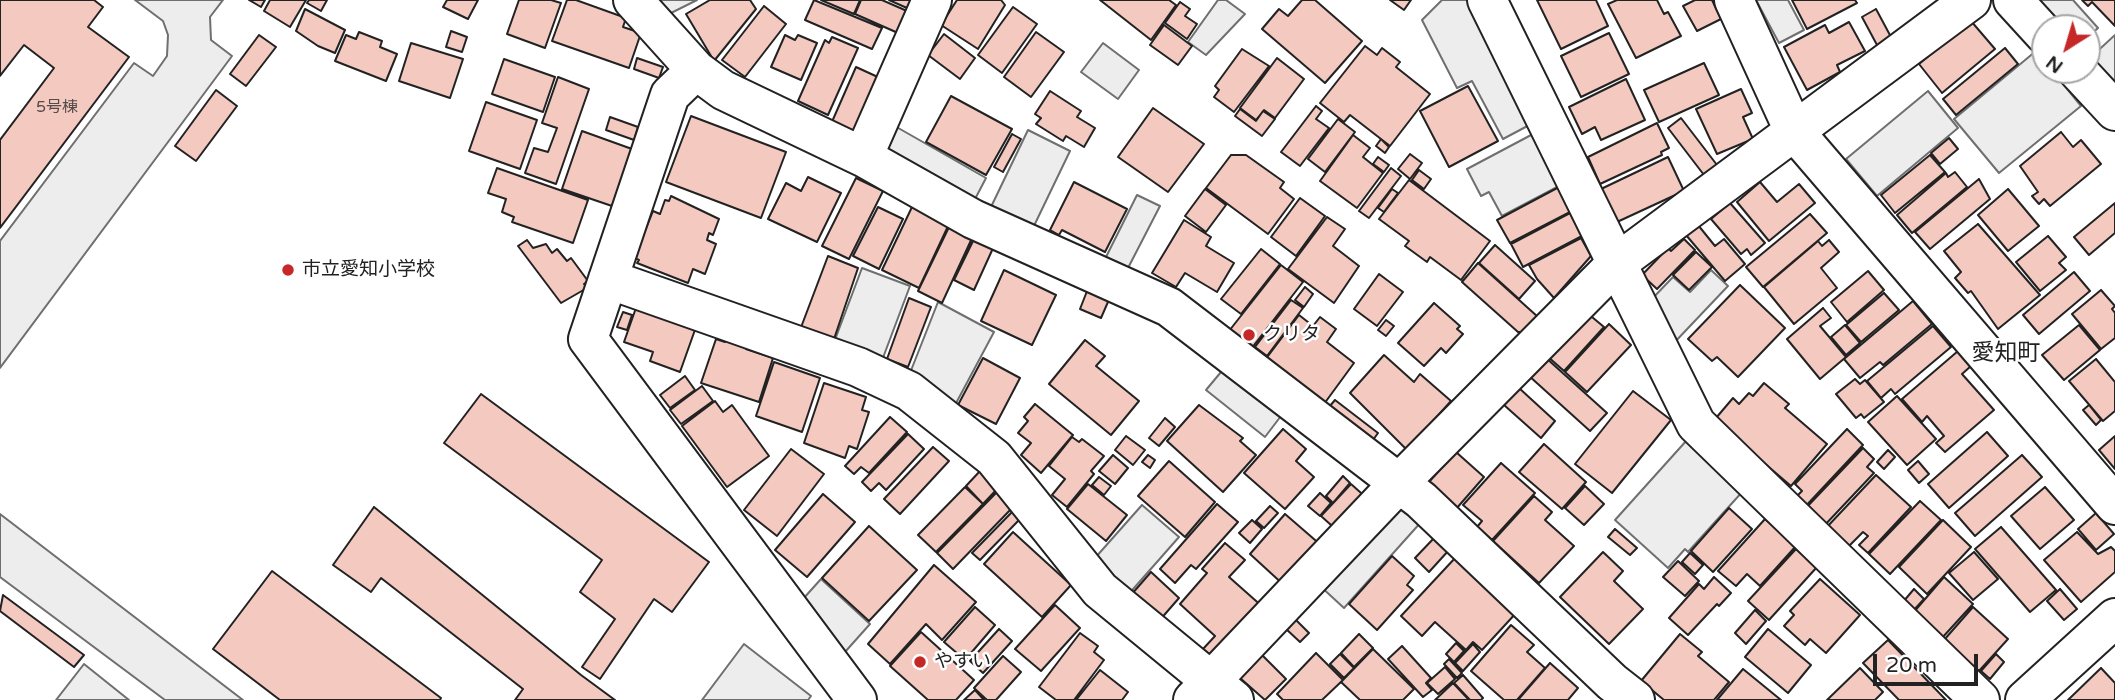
<!DOCTYPE html>
<html>
<head>
<meta charset="utf-8">
<style>
	body { margin:0 }
	#map { position:relative; width:2115px; height:700px; overflow:hidden; background:#fff; font-family:"Varela Round",sans-serif }
	canvas { display:block }
	.north { position:absolute; left:2031px; top:14px; width:70px; height:70px; box-sizing:border-box; background:#fff; border:2px solid #a7a7a7; border-radius:50%; rotate:217deg; font-size:19px; font-weight:700; line-height:28px; text-align:center; color:#222 }
	.north::after { content:''; display:block; margin:auto; width:24px; height:32px; background:#c62828; clip-path:polygon(50% 0,100% 100%,50% 72%,0 100%) }
	.scale { position:absolute; left:1873px; top:654px; width:105px; height:32px; box-sizing:border-box; border:4px solid #222; border-top:0; padding-left:9px; font-size:21px; line-height:24px; white-space:nowrap; color:#222; -webkit-text-stroke:5px #fff; paint-order:stroke }
</style>
</head>
<body>
<div id="map">
<canvas width="2115" height="700"></canvas>
<div class="north">N</div>
<div class="scale">20 m</div>
</div>
<script>
const g = document.querySelector('canvas').getContext('2d');
g.lineJoin = 'round';
function fillPath(path, color) {
  g.fillStyle = color;
  g.fill(path, 'evenodd');
}
function toPath(rows) {
  const path = new Path2D();
  for (const r of rows) {
    path.moveTo(r[0], r[1]);
    for (let i = 2; i < r.length; i += 2) path.lineTo(r[i], r[i + 1]);
  }
  return path;
}
function stroke(path, color, width, dash) {
  g.strokeStyle = color;
  g.lineWidth = width;
  g.lineCap = dash ? 'butt' : 'round';
  g.setLineDash(dash || []);
  g.stroke(path);
}
function label(font, color, halo, rows, align = 'center') {
  g.font = font + ' "Varela Round","Noto Sans JP",sans-serif';
  g.lineWidth = 5;
  g.setLineDash([]);
  g.textBaseline = 'middle';
  g.strokeStyle = halo;
  g.fillStyle = color;
  for (const [text, x, y, turn = 0] of rows) {
    g.save();
    g.translate(x, y);
    g.rotate((+turn || 0) * Math.PI / 180);
    g.textAlign = isNaN(turn) ? turn : align;
    if (halo) g.strokeText(text, 0, 0);
    g.fillText(text, 0, 0);
    g.restore();
  }
}
const green = toPath([
	[84,664,129,700,56,700,84,664]
]);
fillPath(green, '#eee');
stroke(green, '#6f6f6f', 2);
const parking = toPath([
	[135,0,223,0,210,17,211,40,232,56,0,368,0,241,134,63,153,76,167,56,168,35,163,21,135,0],
	[654,0,697,0,667,15,654,0],
	[1218,0,1226,0,1245,14,1206,55,1188,42,1218,0],
	[1442,0,1470,0,1535,122,1503,139,1472,81,1457,88,1422,20,1442,0],
	[1756,0,1788,0,1804,30,1779,43,1756,0],
	[2040,0,2073,0,2098,28,2087,38,2087,28,2062,28,2040,0],
	[2115,35,2115,85,2090,58,2115,35],
	[1103,43,1139,70,1118,99,1081,72,1103,43],
	[2036,51,2045,61,2045,70,2052,70,2081,106,1999,173,1954,119,2036,51],
	[1928,91,1958,128,1877,196,1846,159,1928,91],
	[893,125,986,178,974,201,880,148,893,125],
	[1028,130,1070,151,1032,230,990,209,1028,130],
	[1533,134,1561,185,1502,216,1489,192,1481,196,1467,169,1533,134],
	[1137,195,1160,206,1128,268,1106,257,1137,195],
	[862,268,910,286,881,363,833,345,862,268],
	[1711,270,1728,286,1672,345,1650,301,1673,277,1690,292,1711,270],
	[938,302,994,332,954,407,910,373,938,302],
	[1226,366,1284,412,1265,437,1206,390,1226,366],
	[1687,440,1743,491,1688,552,1685,549,1668,568,1615,520,1687,440],
	[1397,499,1422,521,1344,608,1319,585,1397,499],
	[1142,505,1179,537,1127,596,1095,558,1142,505],
	[0,514,243,700,165,700,0,577,0,514],
	[821,579,870,624,845,652,803,599,821,579],
	[744,644,811,696,808,700,702,700,744,644]
]);
fillPath(parking, '#ededed');
stroke(parking, '#6f6f6f', 2);
const building = toPath([
	[0,0,94,0,103,7,88,27,129,57,0,228,0,140,54,68,24,45,0,76,0,0],
	[249,0,265,0,261,7,249,0],
	[270,0,306,0,290,27,264,11,270,0],
	[309,0,327,0,321,11,307,3,309,0],
	[447,0,478,0,468,19,443,7,447,0],
	[519,0,551,0,561,3,545,48,507,34,519,0],
	[567,0,576,0,626,18,623,27,641,33,629,68,552,41,567,0],
	[710,0,750,0,756,9,714,61,686,14,710,0],
	[814,0,882,28,872,49,805,20,814,0],
	[821,0,860,0,854,14,821,0],
	[861,0,882,0,907,11,898,33,855,14,861,0],
	[889,0,911,0,907,8,889,0],
	[957,0,1001,0,1005,5,978,49,941,25,957,0],
	[1100,0,1169,0,1176,5,1151,40,1100,0],
	[1302,0,1315,0,1362,41,1325,83,1262,29,1279,9,1288,16,1302,0],
	[1390,0,1411,0,1404,10,1390,0],
	[1537,0,1596,0,1608,26,1561,49,1537,0],
	[1617,0,1657,0,1664,14,1668,12,1681,36,1636,58,1608,4,1617,0],
	[1695,0,1712,0,1721,19,1697,31,1683,6,1695,0],
	[1792,0,1855,0,1857,3,1807,29,1792,0],
	[2082,0,2115,0,2115,26,2092,2,2088,6,2082,0],
	[1180,2,1190,9,1185,16,1197,24,1187,39,1165,23,1180,2],
	[764,6,786,24,745,77,722,60,764,6],
	[1013,7,1037,24,1002,73,978,55,1013,7],
	[305,9,345,30,335,53,318,46,296,31,305,9],
	[1876,9,1891,37,1877,45,1862,17,1876,9],
	[1971,21,1995,49,1942,93,1919,64,1971,21],
	[1849,22,1865,51,1837,65,1840,72,1807,90,1784,47,1825,25,1829,33,1849,22],
	[1164,25,1192,46,1178,65,1150,45,1164,25],
	[451,31,467,37,462,52,446,47,451,31],
	[359,32,382,41,380,47,397,54,386,81,335,61,346,35,356,39,359,32],
	[1036,32,1064,52,1031,97,1004,77,1036,32],
	[1609,33,1629,74,1581,97,1561,56,1609,33],
	[944,34,975,58,960,79,928,55,944,34],
	[259,35,276,47,246,86,230,74,259,35],
	[785,35,795,40,798,35,817,43,801,80,771,67,785,35],
	[832,37,858,48,828,115,798,101,825,40,829,43,832,37],
	[411,43,463,59,450,98,399,81,411,43],
	[1365,46,1377,55,1382,48,1400,62,1396,67,1430,94,1390,146,1350,115,1344,122,1320,103,1365,46],
	[2005,48,2018,64,1956,115,1943,99,2005,48],
	[1242,49,1269,66,1234,112,1214,97,1219,90,1215,86,1242,49],
	[637,58,663,67,659,78,634,69,637,58],
	[1277,58,1304,79,1275,118,1264,110,1256,120,1240,108,1277,58],
	[504,59,555,77,543,112,492,94,504,59],
	[1704,63,1719,95,1659,122,1644,90,1704,63],
	[856,67,880,78,858,129,851,133,831,124,856,67],
	[558,77,589,89,556,184,525,173,534,148,548,152,557,128,542,123,558,77],
	[1626,79,1645,120,1601,140,1595,127,1582,134,1569,107,1626,79],
	[1468,86,1498,141,1449,167,1420,111,1468,86],
	[1741,89,1752,113,1743,117,1753,139,1717,154,1696,109,1741,89],
	[216,90,237,106,196,161,175,146,216,90],
	[1050,91,1081,111,1077,117,1095,128,1084,147,1066,136,1063,141,1036,124,1041,118,1035,114,1050,91],
	[951,96,1012,129,986,175,926,142,951,96],
	[486,102,537,120,520,169,469,151,486,102],
	[1316,106,1322,111,1316,119,1329,128,1300,166,1281,152,1316,106],
	[1153,108,1204,144,1168,192,1118,157,1153,108],
	[1240,109,1256,121,1263,111,1275,119,1262,136,1235,116,1240,109],
	[691,116,786,152,761,218,666,182,691,116],
	[610,117,638,127,634,140,606,130,610,117],
	[1681,118,1717,165,1704,175,1668,128,1681,118],
	[1338,119,1355,132,1325,172,1308,159,1338,119],
	[1657,123,1669,148,1661,152,1662,155,1600,184,1588,157,1657,123],
	[582,131,632,149,612,206,562,189,582,131],
	[2061,132,2073,147,2081,140,2101,164,2050,206,2044,199,2039,204,2032,196,2038,192,2020,166,2061,132],
	[1012,134,1021,139,1003,172,994,167,1012,134],
	[1353,135,1370,148,1363,157,1383,173,1357,208,1320,181,1353,135],
	[1949,138,1958,149,1940,164,1931,153,1949,138],
	[1381,139,1389,147,1385,153,1376,146,1381,139],
	[1410,154,1422,163,1410,179,1398,169,1410,154],
	[1231,155,1246,155,1284,182,1280,188,1294,199,1268,234,1206,188,1231,155],
	[1930,155,1945,172,1895,213,1881,195,1930,155],
	[1378,157,1389,165,1384,172,1373,164,1378,157],
	[1668,157,1684,191,1617,222,1601,189,1668,157],
	[497,168,588,200,573,243,512,222,514,217,502,212,506,199,488,193,497,168],
	[1391,168,1401,176,1369,218,1359,211,1391,168],
	[1419,170,1431,179,1424,189,1412,180,1419,170],
	[1955,172,1967,187,1912,233,1897,215,1946,173,1948,177,1955,172],
	[808,177,841,193,817,242,768,219,786,183,801,191,808,177],
	[856,178,883,191,849,259,822,246,856,178],
	[1979,179,1990,199,1930,249,1915,232,1979,179],
	[1409,180,1490,241,1461,280,1430,257,1427,262,1405,246,1409,241,1379,219,1409,180],
	[1074,182,1127,209,1105,252,1062,230,1059,235,1050,230,1074,182],
	[1760,182,1777,202,1799,184,1815,203,1769,241,1737,202,1760,182],
	[1559,187,1572,211,1510,243,1497,220,1559,187],
	[1205,189,1226,205,1206,232,1185,216,1205,189],
	[1392,189,1398,193,1384,212,1378,208,1392,189],
	[2008,189,2039,226,2008,251,1978,215,2008,189],
	[671,196,719,219,713,235,709,233,707,240,716,244,705,274,693,269,688,283,637,263,639,260,634,258,653,211,660,214,665,200,669,201,671,196],
	[1300,198,1325,216,1296,256,1271,237,1300,198],
	[1730,203,1765,243,1751,255,1747,249,1741,254,1711,219,1730,203],
	[2115,203,2115,233,2089,255,2074,237,2115,203],
	[878,207,903,219,879,269,853,256,878,207],
	[912,207,949,224,919,288,882,270,912,207],
	[1570,213,1582,236,1523,267,1511,244,1570,213],
	[1810,214,1827,233,1763,287,1746,267,1810,214],
	[1327,217,1345,229,1333,246,1359,266,1334,303,1288,269,1327,217],
	[1184,220,1211,237,1206,246,1234,263,1217,292,1185,273,1176,287,1152,273,1184,220],
	[1978,224,2040,295,1998,329,1971,291,1968,293,1955,278,1961,272,1944,251,1978,224],
	[950,225,973,236,942,303,918,291,950,225],
	[1698,225,1715,246,1724,239,1745,264,1725,281,1686,235,1698,225],
	[2048,236,2066,257,2059,263,2066,270,2040,291,2016,262,2048,236],
	[975,237,994,246,974,290,954,280,975,237],
	[1581,238,1591,256,1554,298,1537,279,1529,265,1581,238],
	[1684,239,1695,250,1657,289,1642,275,1668,248,1671,251,1684,239],
	[527,240,533,248,546,244,552,253,557,249,567,261,571,258,588,281,584,284,587,288,561,303,518,246,527,240],
	[1829,240,1839,252,1821,268,1837,288,1794,324,1764,287,1818,241,1822,246,1829,240],
	[1495,245,1535,281,1519,299,1479,263,1495,245],
	[1261,249,1280,264,1241,314,1221,299,1261,249],
	[1696,252,1712,267,1689,290,1673,275,1696,252],
	[828,256,858,268,833,342,800,330,828,256],
	[1478,263,1538,317,1525,332,1518,332,1462,282,1478,263],
	[1281,265,1303,282,1251,349,1229,331,1281,265],
	[1004,270,1056,295,1032,345,981,321,1004,270],
	[1868,271,1884,290,1847,322,1831,302,1868,271],
	[2074,272,2090,291,2039,334,2023,315,2074,272],
	[1379,274,1403,292,1377,326,1354,309,1379,274],
	[1740,285,1785,328,1738,377,1717,357,1712,361,1688,339,1740,285],
	[1089,286,1111,295,1101,318,1080,309,1089,286],
	[1305,287,1313,294,1304,307,1295,300,1305,287],
	[2101,290,2115,306,2112,309,2115,313,2115,338,2101,349,2072,314,2101,290],
	[1884,293,1899,310,1861,342,1846,325,1884,293],
	[909,298,931,307,908,367,887,359,909,298],
	[1291,300,1303,308,1267,356,1255,347,1291,300],
	[1913,301,1932,324,1883,365,1880,362,1860,378,1844,359,1913,301],
	[1434,303,1460,326,1457,329,1463,334,1446,353,1441,348,1424,366,1398,343,1434,303],
	[637,305,696,327,680,372,650,361,653,352,624,342,637,305],
	[1823,308,1831,318,1820,326,1846,357,1820,379,1787,339,1823,308],
	[623,312,632,315,627,330,617,327,623,312],
	[1586,312,1604,327,1564,371,1546,355,1586,312],
	[1299,315,1313,326,1320,317,1336,329,1327,342,1354,363,1324,404,1265,360,1299,315],
	[1386,320,1394,326,1386,336,1378,330,1386,320],
	[1609,324,1631,345,1587,392,1565,372,1609,324],
	[1845,325,1860,343,1846,355,1831,337,1845,325],
	[2079,325,2100,350,2064,380,2042,355,2079,325],
	[1933,326,1951,347,1895,394,1891,389,1881,398,1867,381,1933,326],
	[727,335,748,342,746,349,773,358,759,402,701,383,716,339,725,342,727,335],
	[1085,340,1105,356,1096,366,1139,401,1111,435,1049,384,1085,340],
	[1958,351,1971,366,1962,374,1994,410,1945,452,1936,443,1944,436,1927,416,1922,422,1902,399,1958,351],
	[1384,355,1414,382,1420,374,1451,401,1407,450,1350,393,1384,355],
	[1545,357,1607,413,1590,431,1528,375,1545,357],
	[983,358,1020,378,996,424,958,405,983,358],
	[2096,359,2115,382,2115,411,2103,421,2069,381,2096,359],
	[774,362,820,378,802,432,756,416,774,362],
	[685,376,695,390,670,408,660,395,685,376],
	[1855,379,1860,384,1865,380,1884,402,1864,418,1861,414,1856,418,1836,394,1855,379],
	[824,383,866,397,862,410,869,412,857,449,849,446,845,458,804,443,824,383],
	[1764,383,1789,404,1785,408,1827,444,1791,486,1723,428,1725,425,1716,418,1733,398,1739,404,1749,393,1753,396,1764,383],
	[702,386,713,401,681,424,670,410,702,386],
	[1519,388,1555,421,1541,438,1504,405,1519,388],
	[1633,391,1671,420,1612,493,1575,464,1633,391],
	[481,394,709,562,672,612,654,599,600,679,582,667,615,619,580,592,602,560,444,443,481,394],
	[1897,396,1936,439,1907,465,1868,422,1897,396],
	[1335,400,1378,433,1373,440,1329,407,1335,400],
	[715,401,723,412,732,405,769,456,727,487,682,426,715,401],
	[1035,404,1073,435,1041,473,1021,455,1031,443,1018,433,1028,421,1024,417,1035,404],
	[1199,405,1243,438,1240,441,1256,455,1223,492,1167,441,1199,405],
	[2089,405,2101,420,2096,425,2083,410,2089,405],
	[890,417,907,432,869,473,861,467,854,474,845,466,890,417],
	[1165,418,1175,427,1159,446,1149,438,1165,418],
	[1283,429,1306,449,1296,461,1314,477,1285,509,1244,473,1283,429],
	[1847,429,1863,445,1803,509,1793,500,1802,491,1795,484,1847,429],
	[1987,432,2008,456,1949,508,1928,484,1987,432],
	[908,434,924,449,886,490,879,483,871,491,862,482,908,434],
	[1126,436,1145,450,1133,465,1115,450,1126,436],
	[2115,436,2115,469,2099,450,2115,436],
	[1072,437,1079,442,1082,439,1104,456,1091,471,1094,474,1067,507,1052,495,1065,479,1049,466,1072,437],
	[1544,444,1586,482,1562,509,1519,472,1544,444],
	[933,447,949,461,900,514,884,499,933,447],
	[1863,448,1874,459,1867,467,1874,473,1823,527,1804,510,1863,448],
	[791,449,824,474,777,536,744,510,791,449],
	[1888,450,1895,457,1884,469,1877,462,1888,450],
	[1456,452,1484,477,1456,509,1428,483,1456,452],
	[1113,455,1128,468,1115,484,1099,471,1113,455],
	[1148,455,1155,460,1150,468,1142,462,1148,455],
	[2022,455,2042,477,1975,536,1955,513,2022,455],
	[1169,461,1215,502,1185,537,1138,496,1169,461],
	[1918,461,1929,474,1919,483,1908,470,1918,461],
	[1501,463,1535,493,1492,540,1477,527,1482,521,1463,505,1501,463],
	[980,471,998,488,983,504,966,486,980,471],
	[1876,475,1911,507,1868,553,1859,545,1868,536,1863,532,1847,548,1826,528,1876,475],
	[1343,476,1350,483,1333,503,1326,496,1343,476],
	[1099,477,1111,486,1104,495,1092,485,1099,477],
	[1088,484,1127,515,1106,541,1067,509,1088,484],
	[1351,484,1370,501,1341,534,1321,516,1351,484],
	[1585,486,1604,504,1584,525,1565,508,1585,486],
	[965,487,983,504,936,552,918,535,965,487],
	[2045,487,2074,520,2040,549,2011,516,2045,487],
	[997,492,1013,507,953,569,937,553,997,492],
	[1320,493,1331,503,1320,516,1308,506,1320,493],
	[823,494,855,522,807,577,775,550,823,494],
	[1534,496,1552,512,1545,520,1574,546,1539,583,1493,541,1534,496],
	[1920,501,1941,520,1890,574,1869,554,1920,501],
	[1217,504,1238,522,1196,569,1191,565,1175,583,1160,569,1217,504],
	[1270,506,1278,513,1264,528,1256,521,1270,506],
	[374,507,581,675,615,700,515,700,523,689,381,578,371,592,333,565,374,507],
	[1729,508,1752,529,1713,572,1691,551,1729,508],
	[1012,512,1020,519,980,560,972,553,1012,512],
	[2096,513,2114,534,2096,550,2078,529,2096,513],
	[1285,514,1322,546,1286,587,1250,554,1285,514],
	[1765,519,1796,546,1760,586,1747,574,1736,586,1718,571,1765,519],
	[1252,520,1262,529,1250,543,1239,533,1252,520],
	[1943,520,1971,547,1927,594,1899,567,1943,520],
	[869,526,917,570,869,621,822,578,869,526],
	[2001,527,2056,590,2030,612,1975,549,2001,527],
	[1615,529,1637,548,1630,555,1608,537,1615,529],
	[1013,532,1071,585,1042,617,984,564,1013,532],
	[2077,532,2098,554,2111,547,2115,551,2115,572,2081,602,2044,560,2077,532],
	[1435,537,1449,550,1429,572,1415,558,1435,537],
	[1225,543,1245,560,1229,577,1264,608,1217,661,1203,649,1215,636,1180,604,1207,573,1202,569,1225,543],
	[1796,549,1817,567,1769,620,1748,601,1796,549],
	[1603,552,1623,571,1614,581,1643,609,1609,644,1560,597,1603,552],
	[1974,552,1998,579,1973,600,1949,573,1974,552],
	[1690,553,1703,565,1695,574,1682,562,1690,553],
	[1392,556,1414,576,1407,585,1413,590,1377,630,1349,604,1392,556],
	[1456,557,1517,612,1482,650,1473,642,1466,650,1435,622,1422,636,1401,616,1456,557],
	[1678,561,1699,581,1685,596,1663,577,1678,561],
	[934,565,976,602,942,640,926,624,890,664,868,644,934,565],
	[272,571,441,698,440,700,280,700,213,649,272,571],
	[1151,572,1179,598,1159,621,1131,595,1151,572],
	[1714,577,1731,593,1719,606,1717,604,1688,635,1669,618,1699,584,1704,589,1714,577],
	[1944,577,1973,604,1942,638,1913,613,1944,577],
	[1820,579,1860,615,1826,653,1810,639,1805,645,1784,626,1794,615,1790,611,1820,579],
	[1914,589,1924,599,1913,611,1903,602,1914,589],
	[2060,589,2077,609,2064,620,2047,601,2060,589],
	[3,595,84,655,74,667,0,611,3,595],
	[1055,605,1080,628,1041,671,1015,649,1055,605],
	[975,607,995,625,965,660,944,642,975,607],
	[1973,607,2008,639,1979,671,1944,640,1973,607],
	[1755,610,1766,621,1746,644,1735,633,1755,610],
	[1294,618,1309,633,1300,642,1285,628,1294,618],
	[1511,625,1534,645,1527,652,1545,668,1517,700,1504,700,1471,671,1511,625],
	[999,629,1012,641,983,673,970,661,999,629],
	[1768,629,1811,665,1788,693,1745,657,1768,629],
	[921,632,974,680,956,700,928,700,890,666,921,632],
	[1080,633,1098,646,1094,652,1104,660,1074,700,1056,700,1039,687,1080,633],
	[1359,634,1373,648,1354,667,1341,653,1359,634],
	[1680,634,1702,652,1698,656,1729,682,1714,700,1664,700,1641,681,1680,634],
	[1888,640,1946,700,1899,700,1863,663,1888,640],
	[1456,643,1464,651,1454,662,1446,654,1456,643],
	[1473,644,1480,652,1463,671,1455,663,1473,644],
	[1402,646,1431,678,1426,683,1432,690,1423,697,1388,659,1402,646],
	[1373,649,1414,689,1403,700,1360,700,1341,682,1373,649],
	[1316,653,1343,680,1322,700,1283,700,1277,694,1316,653],
	[1340,654,1354,668,1344,678,1330,664,1340,654],
	[1996,654,2004,662,1990,679,1981,671,1996,654],
	[1262,655,1286,679,1265,700,1240,678,1262,655],
	[1003,656,1021,672,996,700,987,700,974,688,1003,656],
	[1449,659,1462,673,1457,678,1444,664,1449,659],
	[1550,663,1578,688,1568,700,1518,700,1550,663],
	[1445,667,1455,679,1438,694,1427,683,1445,667],
	[1860,668,1883,692,1875,700,1827,700,1860,668],
	[2101,668,2115,683,2115,700,2068,700,2101,668],
	[1743,669,1781,700,1717,700,1743,669],
	[1100,670,1128,692,1122,700,1076,700,1100,670],
	[1463,675,1483,698,1481,700,1470,700,1454,683,1463,675],
	[1453,683,1469,700,1435,700,1453,683],
	[975,690,984,700,964,700,975,690]
]);
fillPath(building, '#f3c9c0');
stroke(building, '#222', 2);
const minor = toPath([
	[633,0,696,70,723,90,863,157,973,219,1169,307,1421,500,1612,682,1635,700],
	[1487,0,1696,424,1980,700],
	[1734,0,1794,131,2115,505],
	[2013,0,2045,35],
	[696,70,670,95,588,339,857,700],
	[2077,70,2115,111],
	[863,157,932,0],
	[608,279,858,367,909,391,994,458,1100,590,1234,700],
	[1193,700,1400,482,1617,263,1971,0],
	[2025,700,2115,618]
]);
stroke(minor, '#222', 42);
stroke(minor, '#fff', 38);
for (const [x, y, r, color] of [
	[288,270,7,"#c62828"],
	[1249,335,7,"#c62828"],
	[920,662,7,"#c62828"]
]) {
  const dot = new Path2D();
  dot.arc(x, y, r, 0, 2 * Math.PI);
  g.fillStyle = color;
  g.fill(dot);
  stroke(dot, '#fff', 2.5);
}
label('16px', '#564c4a', null, [
	["5号棟",57,108]
]);
label('19px', '#222', '#fff', [
	["市立愛知小学校",302,270],
	["クリタ",1263,335],
	["やすい",934,662]
], 'left');
label('23px', '#222', '#fff', [
	["愛知町",2006,354]
]);
</script>
</body>
</html>
